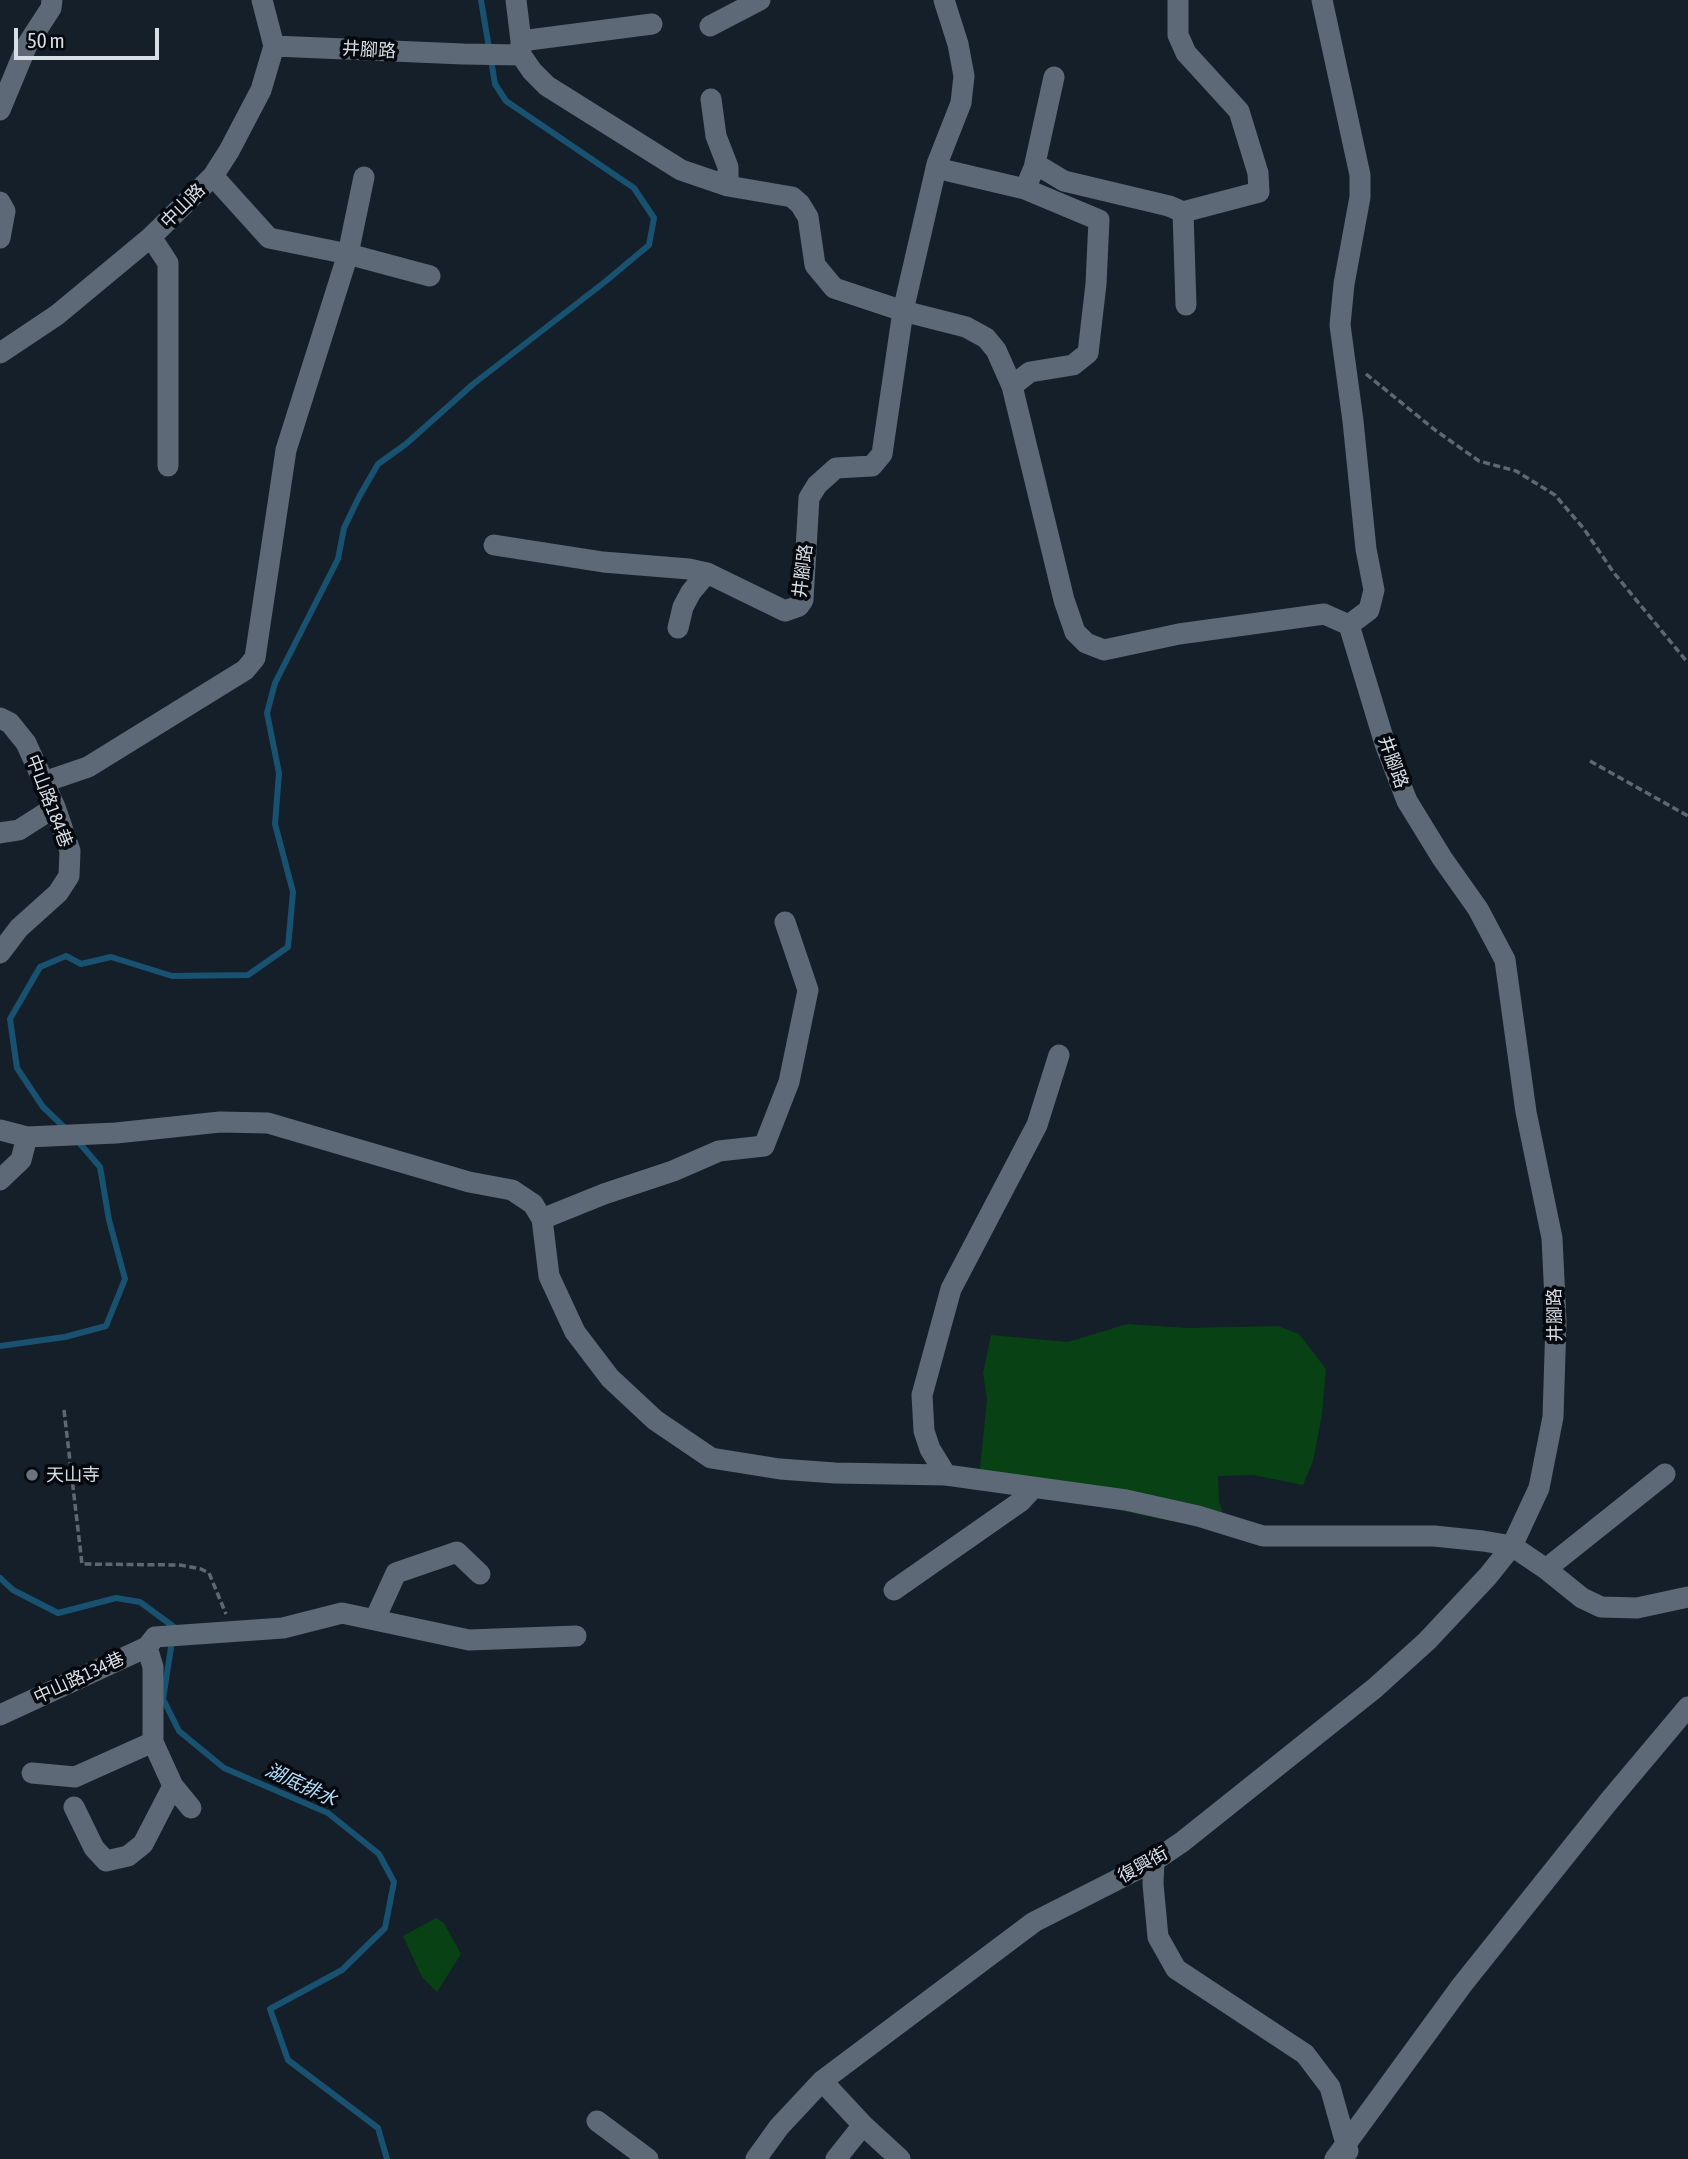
<!DOCTYPE html>
<html>
<head>
<meta charset="utf-8">
<style>
	body { margin:0 }
	#map { position:relative; width:1688px; height:2159px; overflow:hidden; background:#141f2a; font-family:"Asap Condensed",sans-serif }
	canvas { display:block }
	.scale { position:absolute; left:14px; top:28px; width:145px; height:32px; box-sizing:border-box; border:4px solid #d7dee6; border-top:0; padding-left:9px; font-size:21px; line-height:24px; white-space:nowrap; color:#d7dee6; -webkit-text-stroke:5px #05080d; paint-order:stroke }
</style>
</head>
<body>
<div id="map">
<canvas width="1688" height="2159"></canvas>
<div class="scale">50 m</div>
</div>
<script>
const g = document.querySelector('canvas').getContext('2d');
g.lineJoin = 'round';
function fillPath(path, color) {
  g.fillStyle = color;
  g.fill(path, 'evenodd');
}
function toPath(rows) {
  const path = new Path2D();
  for (const r of rows) {
    path.moveTo(r[0], r[1]);
    for (let i = 2; i < r.length; i += 2) path.lineTo(r[i], r[i + 1]);
  }
  return path;
}
function stroke(path, color, width, dash) {
  g.strokeStyle = color;
  g.lineWidth = width;
  g.lineCap = dash ? 'butt' : 'round';
  g.setLineDash(dash || []);
  g.stroke(path);
}
function label(font, color, halo, rows, align = 'center') {
  g.font = font + ' "Asap Condensed","Noto Sans TC",sans-serif';
  g.lineWidth = 7;
  g.setLineDash([]);
  g.textBaseline = 'middle';
  g.strokeStyle = halo;
  g.fillStyle = color;
  for (const [text, x, y, turn = 0] of rows) {
    g.save();
    g.translate(x, y);
    g.rotate((+turn || 0) * Math.PI / 180);
    g.textAlign = isNaN(turn) ? turn : align;
    if (halo) g.strokeText(text, 0, 0);
    g.fillText(text, 0, 0);
    g.restore();
  }
}
fillPath(toPath([
	[1127,1324,1187,1328,1278,1326,1299,1334,1326,1369,1322,1414,1313,1461,1303,1485,1253,1475,1218,1476,1219,1502,1229,1531,1155,1518,979,1479,987,1399,983,1373,991,1335,1068,1342],
	[436,1918,444,1923,461,1954,437,1992,422,1977,403,1936]
]), '#084114');
stroke(toPath([
	[66,1129,43,1107,17,1068,10,1019,40,967,66,956,81,964,111,957,172,976,248,975,288,947,293,892,275,824,279,773,267,713,275,683,338,559,344,528,359,497,378,464,406,444,472,385,606,281,649,245,654,218,634,188,506,101,495,84,481,0],
	[0,1346,65,1337,106,1326,125,1279,109,1220,100,1167,76,1139],
	[0,1578,13,1590,58,1613,116,1598,140,1602,174,1627,174,1630],
	[172,1641,163,1699,179,1731,224,1768,328,1813,379,1854,394,1882,385,1928,342,1970,270,2009,288,2060,378,2128,387,2159]
]), '#195271', 6);
stroke(toPath([
	[1366,374,1435,430,1479,461,1516,471,1555,495,1584,529,1614,573,1688,663],
	[1590,761,1688,816],
	[64,1410,82,1564,180,1565,201,1569,209,1573,226,1614]
]), '#5e6872', 3.5, [7, 3.5]);
stroke(toPath([
	[516,0,521,41,521,55,532,71,547,86,681,170,728,186,792,197,800,204,808,217,815,265,834,288,903,311,966,327,986,338,996,350,1012,386,1064,600,1075,632,1086,643,1104,650,1179,634,1324,614,1349,625,1385,744,1407,801,1442,858,1478,909,1505,960,1526,1112,1552,1238,1556,1321,1553,1417,1539,1488,1512,1546,1488,1576,1427,1641,1375,1688,1182,1842,1154,1861,1034,1922,822,2081,779,2127,756,2159],
	[1322,0,1360,175,1360,197,1344,284,1340,325,1353,421,1366,549,1374,590,1369,610,1349,625],
	[710,26,760,0],
	[521,41,652,24],
	[274,46,463,54,521,55],
	[711,99,716,136,728,167,728,186],
	[0,110,27,45,51,8,52,0],
	[936,168,1025,189,1099,220,1096,284,1088,353,1073,365,1030,372,1012,386],
	[1034,168,1054,77],
	[213,176,269,238,348,254,430,276],
	[1025,189,1034,168,1044,169,1064,181,1169,206,1183,212,1259,192,1258,173,1239,111,1186,53,1178,35,1178,0],
	[0,202,5,211,0,238],
	[1183,212,1186,305],
	[151,237,168,263,168,466],
	[0,353,57,315,151,237,213,176,229,151,261,90,274,46,262,0],
	[494,545,603,562,689,569,707,573,785,611,799,606,803,600,809,498,817,485,836,468,872,466,882,454,903,311,937,164,961,103,964,76,958,44,944,0],
	[678,628,683,607,691,592,707,573],
	[0,718,10,723,26,743,55,807,70,851,69,876,58,893,19,928,0,953],
	[44,782,88,767,245,670,255,658,286,450,348,254,364,177],
	[0,833,19,830,55,807],
	[0,1130,27,1137,116,1133,220,1122,268,1123,469,1182,512,1190,533,1204,542,1219,549,1276,575,1332,610,1378,655,1420,711,1458,780,1469,835,1473,946,1475,1126,1500,1198,1516,1263,1536,1434,1536,1483,1541,1512,1546,1546,1569,1582,1598,1601,1607,1637,1608,1688,1597],
	[0,1180,21,1160,27,1137],
	[542,1219,604,1194,673,1171,719,1151,764,1146,789,1082,808,990,785,922],
	[946,1475,930,1449,924,1431,922,1395,951,1289,1037,1125,1059,1055],
	[1546,1569,1665,1474],
	[894,1590,1020,1502,1033,1488],
	[375,1619,396,1573,457,1552,480,1574],
	[0,1715,147,1647,155,1637,283,1628,342,1613,469,1640,576,1636],
	[153,1742,173,1786,191,1808],
	[32,1773,75,1777,153,1742,153,1667,147,1647],
	[74,1807,94,1848,106,1861,128,1856,143,1844,173,1786],
	[1154,1861,1153,1884,1158,1937,1176,1969,1305,2054,1330,2087,1348,2151],
	[822,2081,863,2125,836,2159],
	[597,2121,648,2159],
	[863,2125,900,2159],
	[1335,2159,1462,1985,1609,1801,1688,1707]
]), '#5d6976', 21);
for (const [x, y, r, color] of [
	[32,1475,7,"#6b7280"]
]) {
  const dot = new Path2D();
  dot.arc(x, y, r, 0, 2 * Math.PI);
  g.fillStyle = color;
  g.fill(dot);
  stroke(dot, '#05080d', 2.5);
}
label('18px', '#d7dee6', '#05080d', [
	["井腳路",369,50,3],
	["中山路",183,206,-45],
	["井腳路",803,571,-83],
	["井腳路",1393,762,70],
	["中山路184巷",49,801,69],
	["井腳路",1555,1315,-91],
	["中山路134巷",79,1678,-25],
	["復興街",1143,1865,-29]
]);
label('18px', '#d7dee6', '#05080d', [
	["天山寺",46,1475]
], 'left');
label('italic 19px', '#b1e0fe', '#05080d', [
	["湖底排水",301,1785,25]
]);
</script>
</body>
</html>
